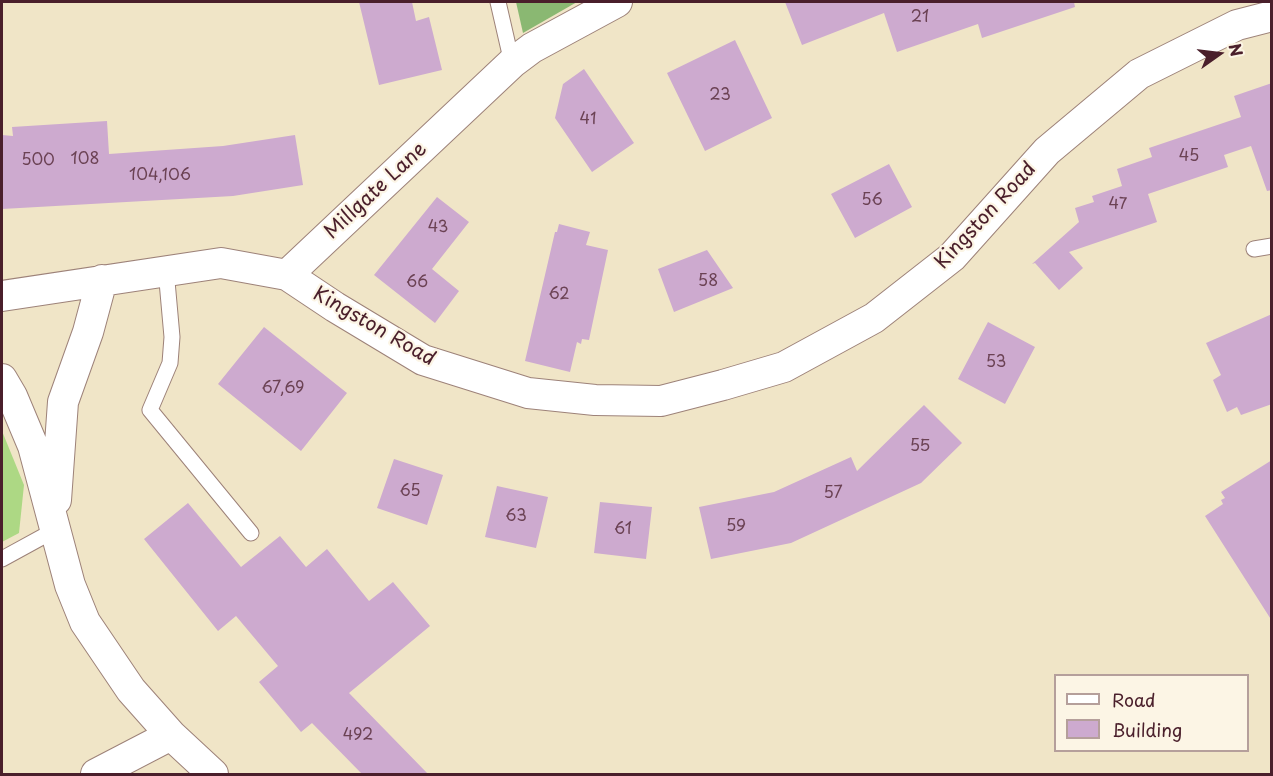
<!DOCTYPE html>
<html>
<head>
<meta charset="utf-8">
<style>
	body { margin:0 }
	#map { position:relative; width:1273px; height:776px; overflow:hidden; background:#f0e5c7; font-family:"Playpen Sans",sans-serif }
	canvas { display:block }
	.frame { position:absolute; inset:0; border:3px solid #4a1f2b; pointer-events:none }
	.legend { position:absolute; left:1054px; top:674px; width:195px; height:78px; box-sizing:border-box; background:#fcf5e5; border:2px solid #b59f9b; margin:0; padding:8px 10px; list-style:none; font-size:18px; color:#4a1f2b }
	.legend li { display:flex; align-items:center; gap:12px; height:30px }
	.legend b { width:30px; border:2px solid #b59f9b }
	.north { position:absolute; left:1189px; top:24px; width:60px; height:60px; -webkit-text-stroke:4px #fcf5e5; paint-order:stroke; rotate:76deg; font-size:16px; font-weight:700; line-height:24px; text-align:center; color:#4a1f2b }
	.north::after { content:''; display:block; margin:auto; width:21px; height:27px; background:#4a1f2b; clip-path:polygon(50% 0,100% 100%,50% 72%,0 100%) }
</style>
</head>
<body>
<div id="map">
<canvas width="1273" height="776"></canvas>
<div class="frame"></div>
<ul class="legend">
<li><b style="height:8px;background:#fff"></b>Road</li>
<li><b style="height:16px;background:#cdaacf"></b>Building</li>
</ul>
<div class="north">N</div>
</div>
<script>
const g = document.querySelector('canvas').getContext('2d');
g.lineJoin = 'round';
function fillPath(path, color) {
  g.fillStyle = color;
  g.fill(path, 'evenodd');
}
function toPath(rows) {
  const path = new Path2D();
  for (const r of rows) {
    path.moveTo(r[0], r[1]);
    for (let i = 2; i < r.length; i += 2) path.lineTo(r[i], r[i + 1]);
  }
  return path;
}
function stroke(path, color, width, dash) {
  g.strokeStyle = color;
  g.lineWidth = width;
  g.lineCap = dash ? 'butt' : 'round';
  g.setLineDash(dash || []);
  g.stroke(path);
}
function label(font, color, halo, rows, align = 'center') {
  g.font = font + ' "Playpen Sans",sans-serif';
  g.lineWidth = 4.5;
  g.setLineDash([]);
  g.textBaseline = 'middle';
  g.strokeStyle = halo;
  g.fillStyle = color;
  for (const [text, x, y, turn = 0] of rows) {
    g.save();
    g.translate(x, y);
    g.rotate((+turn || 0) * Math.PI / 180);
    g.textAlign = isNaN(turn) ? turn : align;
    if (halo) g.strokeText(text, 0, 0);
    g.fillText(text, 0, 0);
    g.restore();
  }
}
fillPath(toPath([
	[2,431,24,485,19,533,2,542]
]), '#add884');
fillPath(toPath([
	[516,2,577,2,523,33]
]), '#8ab872');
fillPath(toPath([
	[359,2,412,2,416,21,429,17,442,70,379,85],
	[785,2,1074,2,1075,7,982,38,978,24,897,52,884,13,802,45],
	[735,40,772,118,705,151,667,73],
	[584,69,634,143,592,172,555,118,563,84],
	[1272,83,1272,190,1267,191,1251,146,1224,155,1228,167,1148,194,1157,222,1069,252,1083,268,1059,290,1035,263,1032,264,1079,222,1075,208,1094,202,1092,196,1122,186,1117,169,1152,157,1149,148,1241,117,1234,96],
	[107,121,109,154,223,146,295,135,303,185,233,196,2,209,2,135,13,136,12,127],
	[889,164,912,207,855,238,831,194],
	[437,197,469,222,432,269,459,291,435,323,374,275],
	[559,224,590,232,586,245,608,250,589,340,582,339,581,344,577,342,570,372,525,361,555,232,557,232],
	[707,250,733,288,674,312,658,269],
	[1272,314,1272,404,1241,415,1237,407,1227,412,1213,380,1221,375,1206,343],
	[988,322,1035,347,1005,404,958,379],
	[264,327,347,393,301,451,218,384],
	[924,405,962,443,921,483,791,543,711,559,699,507,774,492,851,457,857,471],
	[394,459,443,475,427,525,377,508],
	[1272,460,1272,621,1205,516,1223,504,1221,500,1225,498,1221,492],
	[497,486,548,497,536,548,485,537],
	[600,502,652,507,646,559,594,553],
	[188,503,241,567,280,536,306,567,327,549,369,601,393,582,430,626,349,693,428,774,362,774,312,723,301,732,259,682,278,666,236,616,218,631,144,539]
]), '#cdaacf');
const service = toPath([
	[498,2,512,63],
	[1254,249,1272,246],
	[166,270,172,337,170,363,150,410,251,533],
	[2,559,55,530]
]);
const minor = toPath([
	[287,275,335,307,423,360,528,393,595,400,661,401,723,385,784,367,874,318,952,257,1047,151,1139,74,1237,25,1272,16],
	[2,296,221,263,287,275,512,63,532,48,617,2],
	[2,379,12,396,33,446,70,585,85,622,131,690,171,735,213,774],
	[56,500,63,402,88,332,102,280],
	[96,774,171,735]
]);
stroke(service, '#9d8279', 17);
stroke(minor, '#9d8279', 32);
stroke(service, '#fff', 15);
stroke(minor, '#fff', 30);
label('16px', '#6b4254', null, [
	["21",920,18],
	["23",720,96],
	["41",588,120],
	["45",1189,157],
	["108",85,160],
	["500",38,161],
	["104,106",160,176],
	["56",872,201],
	["47",1118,205],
	["43",438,228],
	["58",708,282],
	["66",417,283],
	["62",559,295],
	["53",996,363],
	["67,69",283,389],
	["55",920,447],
	["65",410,492],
	["57",833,494],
	["63",516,517],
	["59",736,527],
	["61",623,530],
	["492",358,736]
]);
label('20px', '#4a1f2b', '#fcf5e5', [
	["Millgate Lane",376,191,-43],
	["Kingston Road",986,216,-47],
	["Kingston Road",374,327,30]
]);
</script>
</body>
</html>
